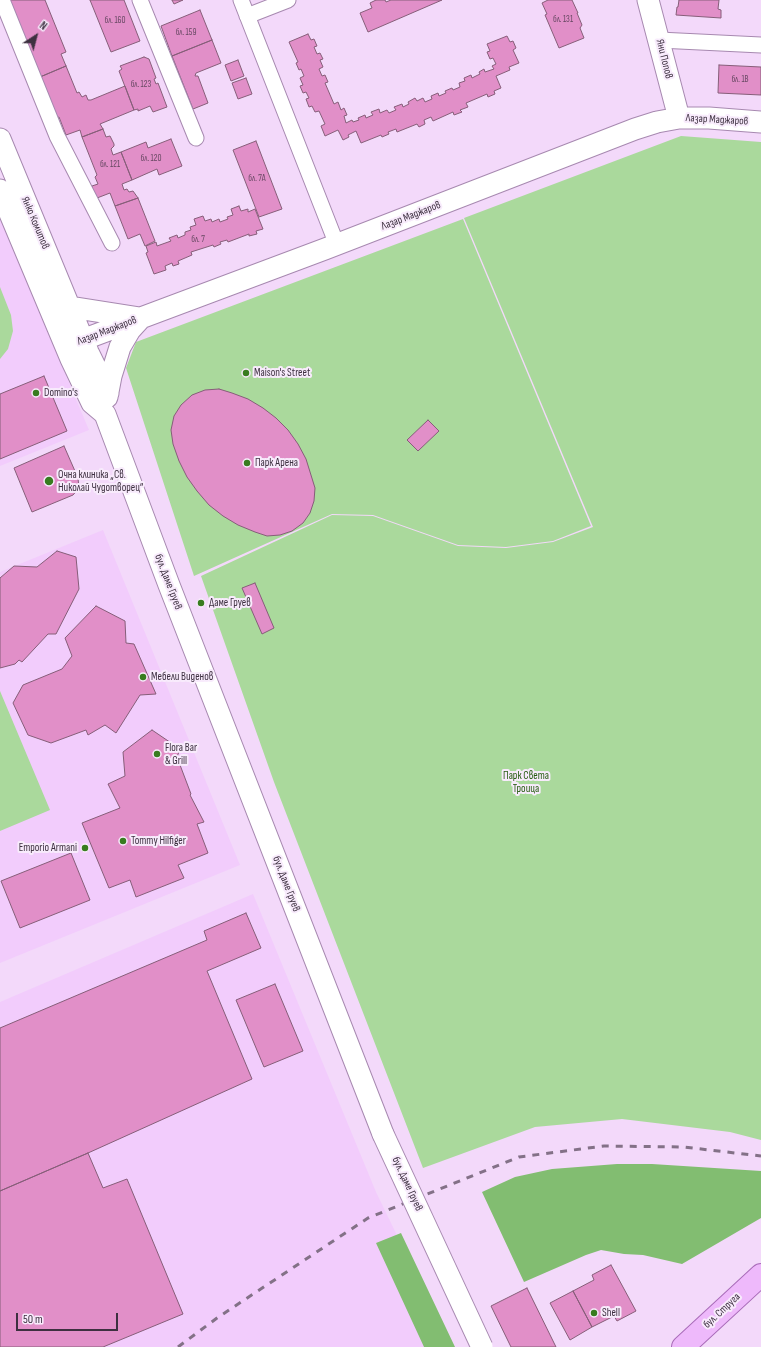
<!DOCTYPE html>
<html>
<head>
<meta charset="utf-8">
<style>
	body { margin:0 }
	#map { position:relative; width:761px; height:1347px; overflow:hidden; background:#f3d9fa; font-family:"Sofia Sans Condensed",sans-serif }
	canvas { display:block }
	.north { position:absolute; left:16px; top:16px; width:40px; height:40px; -webkit-text-stroke:3px #f8ebfc; paint-order:stroke; rotate:36deg; font-size:11px; font-weight:700; line-height:16px; text-align:center; color:#3d3040 }
	.north::after { content:''; display:block; margin:auto; width:14px; height:18px; background:#3d3040; clip-path:polygon(50% 0,100% 100%,50% 72%,0 100%) }
	.scale { position:absolute; left:16px; top:1313px; width:102px; height:18px; box-sizing:border-box; border:2px solid #3d3040; border-top:0; padding-left:5px; font-size:12px; line-height:14px; white-space:nowrap; color:#3d3040; -webkit-text-stroke:3px #f8ebfc; paint-order:stroke }
</style>
</head>
<body>
<div id="map">
<canvas width="761" height="1347"></canvas>
<div class="north">N</div>
<div class="scale">50 m</div>
</div>
<script>
const g = document.querySelector('canvas').getContext('2d');
g.lineJoin = 'round';
function fillPath(path, color) {
  g.fillStyle = color;
  g.fill(path, 'evenodd');
}
function toPath(rows) {
  const path = new Path2D();
  for (const r of rows) {
    path.moveTo(r[0], r[1]);
    for (let i = 2; i < r.length; i += 2) path.lineTo(r[i], r[i + 1]);
  }
  return path;
}
function stroke(path, color, width, dash) {
  g.strokeStyle = color;
  g.lineWidth = width;
  g.lineCap = dash ? 'butt' : 'round';
  g.setLineDash(dash || []);
  g.stroke(path);
}
function label(font, color, halo, rows, align = 'center') {
  g.font = font + ' "Sofia Sans Condensed",sans-serif';
  g.lineWidth = 4;
  g.setLineDash([]);
  g.textBaseline = 'middle';
  g.strokeStyle = halo;
  g.fillStyle = color;
  for (const [text, x, y, turn = 0] of rows) {
    g.save();
    g.translate(x, y);
    g.rotate((+turn || 0) * Math.PI / 180);
    g.textAlign = isNaN(turn) ? turn : align;
    if (halo) g.strokeText(text, 0, 0);
    g.fillText(text, 0, 0);
    g.restore();
  }
}
fillPath(toPath([
	[0,219,89,430,0,466],
	[103,530,240,865,0,963,0,572],
	[253,894,376,1192,451,1347,0,1347,0,1002]
]), '#f2ccfc');
fillPath(toPath([
	[681,136,761,142,761,1140,730,1132,622,1119,535,1127,423,1168,274,782,201,576,332,515,373,516,458,546,506,548,553,542,593,527,464,218],
	[463,219,591,526,553,541,506,547,458,545,373,515,332,514,194,576,126,368,136,342],
	[0,287,11,315,13,331,8,349,0,359],
	[0,691,50,810,0,831]
]), '#aad99c');
fillPath(toPath([
	[617,1164,652,1164,761,1171,761,1218,682,1264,643,1255,624,1254,601,1250,586,1255,524,1282,482,1192,515,1177,552,1169],
	[401,1233,455,1347,424,1347,376,1243]
]), '#82bd71');
const building = toPath([
	[9,0,45,0,66,52,61,54,66,66,40,77,9,0],
	[90,0,124,0,140,41,111,52,90,0],
	[172,0,183,0,174,4,172,0],
	[376,0,385,0,386,2,391,0,442,0,368,32,360,13,372,8,370,3,376,0],
	[548,0,572,0,578,13,577,13,582,25,580,28,584,38,559,48,545,15,547,14,542,3,548,0],
	[679,0,719,0,718,9,721,10,721,18,676,15,677,7,678,7,679,0],
	[200,10,212,40,172,56,161,26,200,10],
	[308,34,311,40,314,39,317,46,314,47,317,54,320,53,323,59,320,60,323,67,319,69,322,76,325,75,328,82,325,83,334,104,338,102,341,110,344,108,347,115,344,116,346,123,352,120,353,122,359,120,358,118,365,115,366,118,373,115,371,112,379,109,380,113,387,110,389,113,396,110,394,107,402,104,403,107,409,104,408,102,415,98,417,101,423,98,425,102,432,99,431,96,438,93,439,96,446,93,445,91,452,88,453,90,460,87,459,83,465,81,464,78,471,75,472,78,480,74,479,72,484,69,485,72,494,69,492,66,496,64,493,58,490,59,487,52,490,51,487,44,507,36,510,42,513,41,516,48,513,50,519,63,509,67,510,70,496,76,501,88,494,91,495,94,488,97,487,94,466,103,468,107,460,110,462,112,454,115,453,112,433,121,431,117,424,120,425,124,419,127,417,124,397,132,396,129,388,132,389,134,382,137,381,135,361,143,356,131,348,135,349,137,343,140,338,130,325,136,321,126,325,124,319,111,315,112,312,106,309,107,306,99,309,98,306,92,303,93,300,86,303,85,300,78,304,76,301,69,299,70,296,63,298,62,289,42,308,34],
	[212,40,221,63,196,73,195,76,198,76,208,103,193,109,172,56,212,40],
	[144,57,149,59,156,78,154,79,156,84,158,83,167,107,153,112,150,106,138,111,138,109,134,110,119,71,122,69,120,66,144,57],
	[238,60,244,76,231,81,225,65,238,60],
	[719,65,761,67,761,95,718,93,719,65],
	[66,66,77,93,79,92,82,97,86,95,88,100,91,100,125,86,134,110,100,124,103,129,82,137,80,130,66,135,59,117,56,118,40,77,66,66],
	[246,78,252,94,238,99,232,83,246,78],
	[103,129,106,137,110,136,114,144,114,146,111,149,113,155,121,152,132,180,122,184,124,190,127,189,129,192,133,191,138,198,115,206,110,193,97,198,95,193,94,193,92,188,92,186,98,184,95,177,97,175,82,137,103,129],
	[171,139,182,166,159,175,157,169,132,180,121,152,146,142,148,148,171,139],
	[256,141,282,209,259,217,233,150,256,141],
	[138,198,155,241,145,246,140,234,128,239,115,206,138,198],
	[239,206,241,211,248,209,248,212,255,209,263,229,256,231,257,234,249,236,249,234,228,242,227,240,220,242,221,244,214,247,213,245,191,252,192,255,178,261,179,264,173,266,172,263,165,266,166,270,154,274,146,253,148,252,146,246,156,242,157,246,171,241,169,238,177,235,178,238,185,235,185,232,191,230,190,227,196,225,194,219,203,216,205,221,211,219,212,222,219,219,220,222,228,219,227,217,233,215,231,209,239,206],
	[44,376,67,431,0,459,0,394,44,376],
	[219,389,232,393,248,399,263,408,276,418,288,430,298,444,306,459,315,488,314,501,310,513,303,523,292,531,280,535,267,536,255,532,238,525,223,516,209,505,197,491,187,477,179,461,173,444,171,430,174,416,181,405,192,395,205,390,219,389],
	[428,420,439,431,418,451,407,440,428,420],
	[64,446,78,478,79,488,73,495,32,512,14,468,64,446],
	[57,551,76,557,79,589,56,634,48,634,22,662,19,660,15,664,0,668,0,578,14,566,37,567,57,551],
	[255,583,274,628,262,634,242,588,255,583],
	[96,606,125,621,126,643,134,644,156,694,140,695,116,733,105,725,88,735,86,730,51,743,28,735,13,703,23,685,62,669,72,656,65,638,96,606],
	[152,730,180,749,177,757,191,794,190,795,204,822,197,824,208,853,178,865,184,878,136,897,130,880,109,888,82,823,120,808,108,784,125,776,123,752,152,730],
	[71,853,90,900,20,928,1,881,71,853],
	[246,913,261,948,207,971,252,1079,88,1153,0,1191,0,1028,207,940,204,931,246,913],
	[275,984,303,1051,264,1067,236,1000,275,984],
	[88,1153,103,1188,127,1179,183,1314,103,1347,0,1347,0,1191,88,1153],
	[611,1265,636,1311,617,1321,614,1316,592,1327,573,1291,594,1280,592,1275,611,1265],
	[527,1288,556,1347,511,1347,491,1306,527,1288],
	[573,1291,592,1327,570,1340,550,1303,573,1291]
]);
fillPath(building, '#e18fc8');
stroke(building, '#865e79', 1);
const street = toPath([
	[2,0,57,136,112,243],
	[140,0,196,138],
	[241,0,337,245],
	[247,16,288,0],
	[659,40,761,45]
]);
const secondary = toPath([
	[648,0,679,118],
	[0,139,88,352,108,393],
	[0,190,71,359,92,403,105,414,169,585,383,1134],
	[70,307,140,318],
	[66,346,325,249,635,129,657,122,679,118,709,118,761,122],
	[107,397,111,376,120,347,130,330,140,319]
]);
const primary = toPath([
	[683,1347,761,1275]
]);
stroke(street, '#a789b0', 17);
stroke(secondary, '#a789b0', 23);
stroke(primary, '#a86bb8', 24);
stroke(street, '#fff', 15);
stroke(secondary, '#fff', 21);
stroke(primary, '#eeb9fb', 22);
stroke(toPath([
	[178,1347,217,1318,368,1218,519,1157,604,1146,684,1147,761,1156]
]), '#837187', 3, [7, 7]);
const secondaryBridge = toPath([
	[383,1134,482,1347]
]);
stroke(secondaryBridge, '#a789b0', 23, []);
stroke(secondaryBridge, '#fff', 21);
for (const [x, y, r, color] of [
	[246,373,4,"#387c1f"],
	[36,393,4,"#387c1f"],
	[247,463,4,"#387c1f"],
	[49,481,5,"#387c1f"],
	[201,603,4,"#387c1f"],
	[143,677,4,"#387c1f"],
	[157,754,4,"#387c1f"],
	[123,841,4,"#387c1f"],
	[85,848,4,"#387c1f"],
	[594,1313,4,"#387c1f"]
]) {
  const dot = new Path2D();
  dot.arc(x, y, r, 0, 2 * Math.PI);
  g.fillStyle = color;
  g.fill(dot);
  stroke(dot, '#f8ebfc', 1.5);
}
label('9px', '#664862', null, [
	["бл. 131",563,20],
	["бл. 160",115,21],
	["бл. 159",186,33],
	["бл. 1В",740,80],
	["бл. 123",141,85],
	["бл. 120",151,159],
	["бл. 121",110,165],
	["бл. 7А",257,179],
	["бл. 7",198,240]
]);
label('11px', '#3d3040', '#f8ebfc', [
	["Яни Попов",664,59,76],
	["Лазар Маджаров",717,120,3],
	["Лазар Маджаров",411,216,-21],
	["Янко Комитов",35,223,67],
	["Лазар Маджаров",107,331,-21],
	["бул. Даме Груев",168,582,69],
	["бул. Даме Груев",286,884,69],
	["бул. Даме Груев",407,1184,65],
	["бул. Струга",722,1311,-43]
]);
label('11px', '#3d3040', '#f8ebfc', [
	["Maison's Street",254,373],
	["Domino's",44,393],
	["Парк Арена",255,463],
	["Oчна клиника „Св.",58,475],
	["Николай Чудотворец“",58,488],
	["Даме Груев",209,603],
	["Мебели Виденов",151,677],
	["Flora Bar",165,748],
	["& Grill",165,761],
	["Tommy Hilfiger",131,841],
	["Emporio Armani",77,848,"right"],
	["Shell",602,1313]
], 'left');
label('11px', '#245b0e', '#f8ebfc', [
	["Парк Света",526,776],
	["Троица",526,789]
]);
</script>
</body>
</html>
